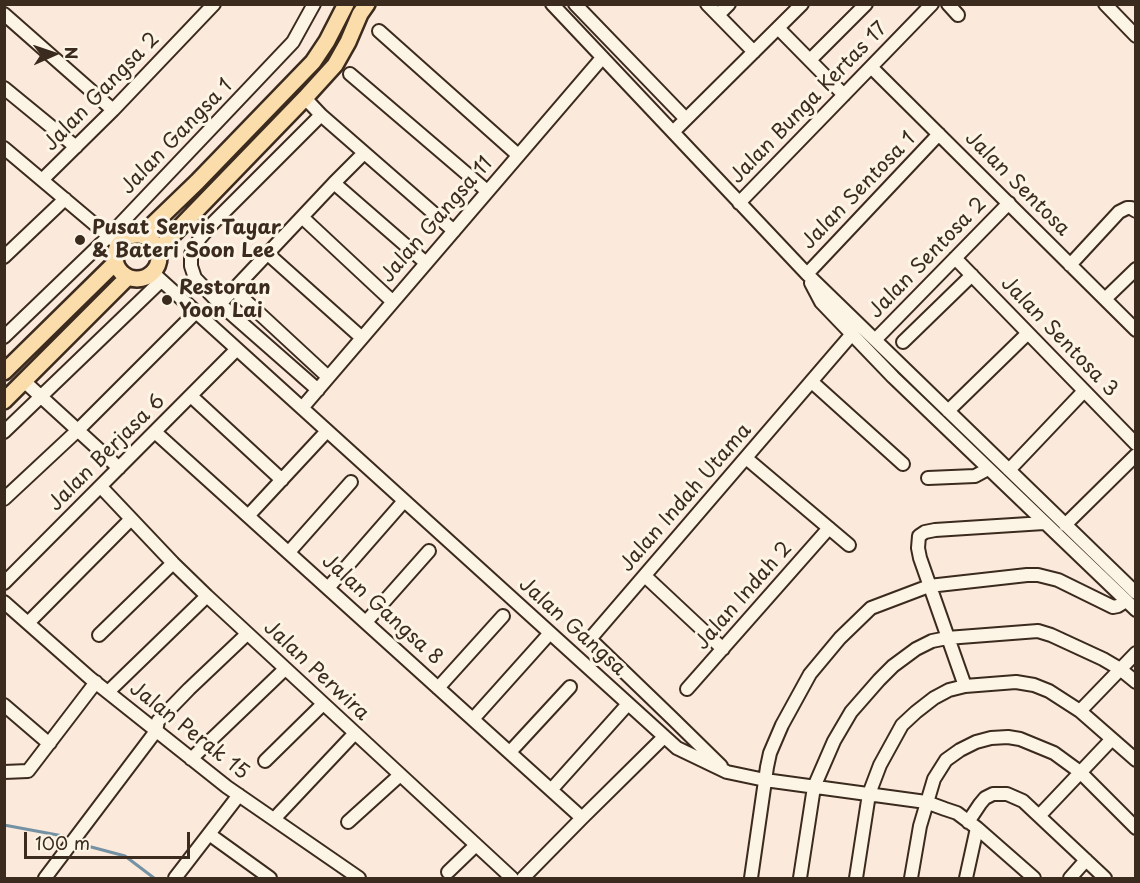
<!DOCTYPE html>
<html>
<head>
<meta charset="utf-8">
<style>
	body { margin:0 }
	#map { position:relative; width:1140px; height:883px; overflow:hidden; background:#fbe9db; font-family:"Playpen Sans",sans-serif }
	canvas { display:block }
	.frame { position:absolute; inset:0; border:6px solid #3b2a1e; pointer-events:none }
	.north { position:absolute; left:24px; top:24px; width:60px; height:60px; -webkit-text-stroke:4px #fcf5e5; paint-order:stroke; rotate:87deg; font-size:16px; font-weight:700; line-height:24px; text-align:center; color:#3b2a1e }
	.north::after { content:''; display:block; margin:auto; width:21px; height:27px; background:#3b2a1e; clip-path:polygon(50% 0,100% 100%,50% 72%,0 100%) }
	.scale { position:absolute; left:24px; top:832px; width:166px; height:27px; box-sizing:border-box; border:3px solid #3b2a1e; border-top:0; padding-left:8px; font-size:18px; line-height:21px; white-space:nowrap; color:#3b2a1e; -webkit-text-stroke:4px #fcf5e5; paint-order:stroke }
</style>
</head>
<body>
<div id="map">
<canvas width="1140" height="883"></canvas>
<div class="frame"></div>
<div class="north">N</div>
<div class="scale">100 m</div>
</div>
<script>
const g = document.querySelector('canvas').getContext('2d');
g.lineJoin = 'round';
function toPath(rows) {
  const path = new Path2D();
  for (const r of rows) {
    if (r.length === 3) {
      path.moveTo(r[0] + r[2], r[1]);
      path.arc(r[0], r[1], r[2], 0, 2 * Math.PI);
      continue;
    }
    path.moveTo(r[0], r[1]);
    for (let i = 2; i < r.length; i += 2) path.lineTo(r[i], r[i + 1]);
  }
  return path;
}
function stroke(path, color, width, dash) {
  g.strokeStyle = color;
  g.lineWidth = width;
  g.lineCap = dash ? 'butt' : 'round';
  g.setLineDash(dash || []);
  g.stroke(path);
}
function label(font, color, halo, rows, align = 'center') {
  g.font = font + ' "Playpen Sans",sans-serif';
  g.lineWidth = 6;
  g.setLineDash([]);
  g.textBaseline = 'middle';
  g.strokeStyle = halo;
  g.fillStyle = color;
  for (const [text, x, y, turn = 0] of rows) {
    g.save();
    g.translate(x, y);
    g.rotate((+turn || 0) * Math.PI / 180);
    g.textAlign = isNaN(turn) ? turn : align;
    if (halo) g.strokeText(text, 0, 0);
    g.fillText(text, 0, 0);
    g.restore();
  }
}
stroke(toPath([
	[4,825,63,836],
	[80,844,125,856,154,878]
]), '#7492a3', 3);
const minor = toPath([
	[552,4,807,274,1136,593],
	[575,4,686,119],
	[707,4,754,52],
	[948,4,958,15],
	[1105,4,1136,36],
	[4,14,113,110],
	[718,15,729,4],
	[778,28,844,95],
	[379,31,518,155],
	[810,60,866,4],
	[871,67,1136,330],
	[350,74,487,191],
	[4,88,76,147],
	[305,98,321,115,454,231],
	[673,132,802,4],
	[4,148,118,244],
	[42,180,113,110,214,4],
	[334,183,426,263],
	[739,203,932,4],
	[302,217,393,302],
	[268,254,362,338],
	[4,257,65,199],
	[955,258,1136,444],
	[1070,265,1119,212,1127,208,1131,208,1136,211],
	[152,272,677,748,727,772,765,780,926,802,945,809,957,813,977,828,1034,878],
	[807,274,939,134],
	[811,283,821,302,893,377,1136,610],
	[234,290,328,377],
	[1105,299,1136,269],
	[220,304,334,183,364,153],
	[4,337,109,236,293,42,314,4],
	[875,340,1009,203],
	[903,342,972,275],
	[25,382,119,468],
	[812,382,903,464],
	[318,390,220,304,195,278,191,266,191,254,200,238,214,222,321,115],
	[191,396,282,480],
	[302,408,602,58],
	[948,411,1028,333],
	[4,432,161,281],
	[155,432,582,818],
	[746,458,849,545],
	[1009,470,1084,391],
	[928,478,975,476,988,469],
	[101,487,173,563,207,596,512,878],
	[4,499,78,430,196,312],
	[248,516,327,431],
	[1065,525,1136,455],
	[289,552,351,482],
	[645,576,723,649],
	[4,583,237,349],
	[328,588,404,501],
	[4,602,90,678,227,787,359,878],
	[366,622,429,551],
	[28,623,131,519],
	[99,635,173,563],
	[965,686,920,558,918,548,919,536,925,532,935,530,1044,523],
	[438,688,503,616],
	[687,689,829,528],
	[108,692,207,596],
	[4,705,46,741,50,743],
	[1080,711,1136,653],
	[473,719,550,633],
	[510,752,570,687],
	[191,759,285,669],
	[265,761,323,704],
	[721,766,672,718,590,639,852,334],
	[4,772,28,771,96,682],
	[551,790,628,704],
	[1039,816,1112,739],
	[274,819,355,733],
	[348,822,400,775],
	[968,822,980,804,985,798,993,794,1007,794,1023,801,1105,878],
	[209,834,270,878],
	[448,872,476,845],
	[45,878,156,731,158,721,189,689,247,634],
	[175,878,239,795],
	[523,878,582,818,664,737],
	[751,878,767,767,770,753,782,725,810,674,840,638,871,608,929,586,1027,575,1038,575,1058,580,1113,607,1118,606,1126,601],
	[800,878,814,787,834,741,851,712,879,680,893,666,916,649,932,641,947,638,1038,631,1051,635,1103,659,1120,669,1136,682],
	[856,878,869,794,880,765,902,725,916,712,934,698,949,690,965,686,1016,682,1034,685,1049,691,1080,711,1136,760],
	[911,878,920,826,934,779,946,760,960,750,976,742,991,738,1008,737,1020,739,1054,753,1080,772,1136,828],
	[966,878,977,828],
	[1070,878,1086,860]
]);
const major = toPath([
	[137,257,22],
	[142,235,197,182,313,62,327,41,346,4],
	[158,250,305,98,335,65,348,42,360,14,367,4],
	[4,372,115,263],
	[4,401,128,277]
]);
stroke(minor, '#3b2a1e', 16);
stroke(major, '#3b2a1e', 20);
stroke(minor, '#fcf5e5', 12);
stroke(major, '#fbdcab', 15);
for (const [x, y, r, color] of [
	[80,240,6,"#3b2a1e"],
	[167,300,6,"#3b2a1e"]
]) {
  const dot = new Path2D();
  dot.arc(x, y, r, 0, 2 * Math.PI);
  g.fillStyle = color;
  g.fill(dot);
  stroke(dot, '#fcf5e5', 2);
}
label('20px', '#3b2a1e', '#fcf5e5', [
	["Jalan Gangsa 2",102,92,-46],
	["Jalan Bunga Kertas 17",809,103,-46],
	["Jalan Gangsa 1",177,137,-46],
	["Jalan Sentosa",1017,184,45],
	["Jalan Sentosa 1",859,191,-46],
	["Jalan Gangsa 11",437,220,-49],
	["Jalan Sentosa 2",928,258,-46],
	["Jalan Sentosa 3",1059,337,46],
	["Jalan Berjasa 6",107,453,-45],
	["Jalan Indah Utama",686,498,-49],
	["Jalan Indah 2",744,596,-49],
	["Jalan Gangsa 8",382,610,42],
	["Jalan Gangsa",572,627,42],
	["Jalan Perwira",316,671,43],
	["Jalan Perak 15",189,731,38]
]);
label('bold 20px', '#3b2a1e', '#fcf5e5', [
	["Pusat Servis Tayar",92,228],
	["& Bateri Soon Lee",92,251],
	["Restoran",179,288],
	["Yoon Lai",179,311]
], 'left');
</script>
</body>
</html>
